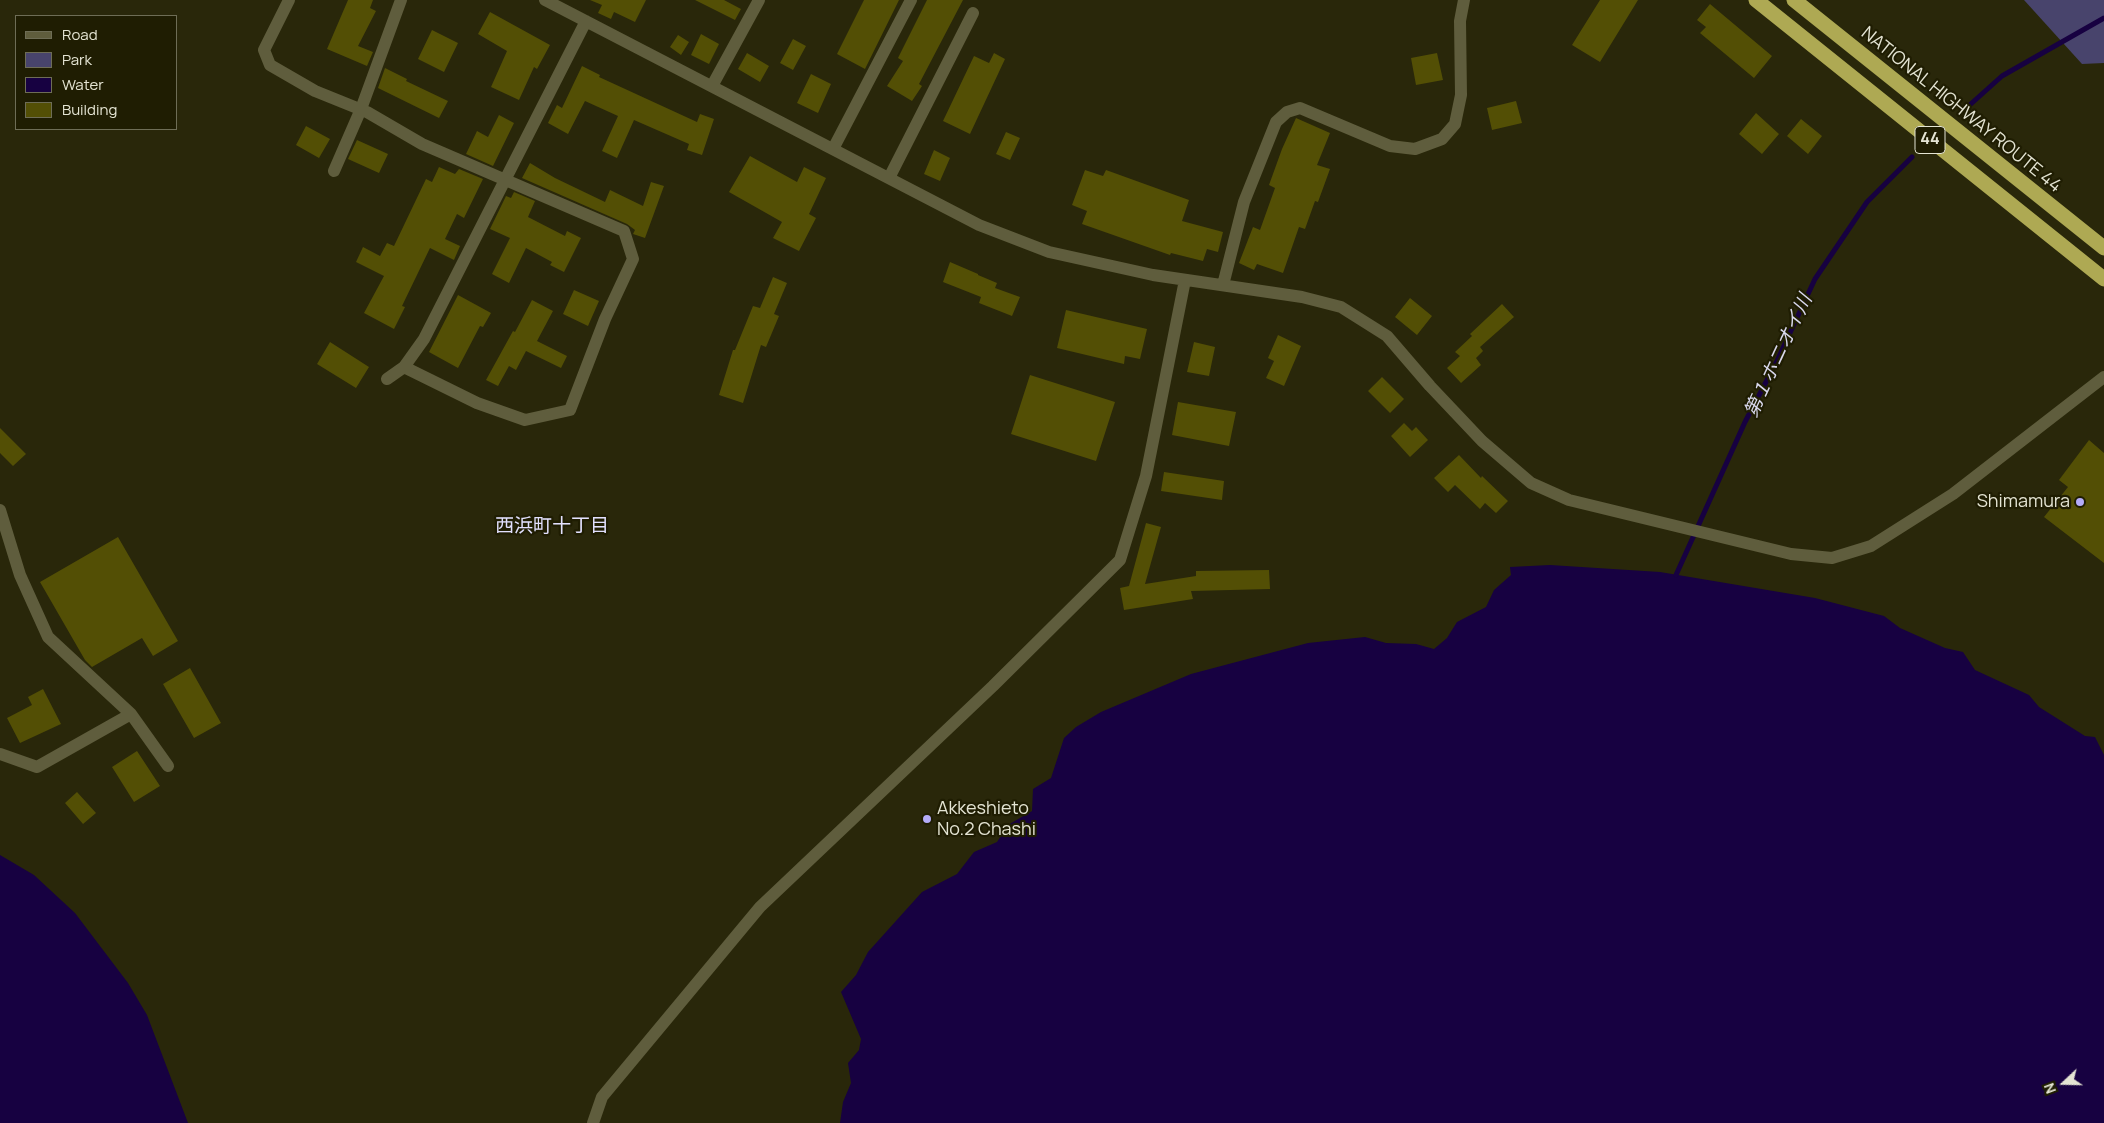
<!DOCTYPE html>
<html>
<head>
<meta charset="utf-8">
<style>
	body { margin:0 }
	#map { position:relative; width:2104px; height:1123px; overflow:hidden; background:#29270a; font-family:Manrope,sans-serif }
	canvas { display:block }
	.legend { position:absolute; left:15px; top:15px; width:162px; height:115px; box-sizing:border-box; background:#1f1d02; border:1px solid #6e6d56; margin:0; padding:6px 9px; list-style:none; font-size:15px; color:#e4e4d3 }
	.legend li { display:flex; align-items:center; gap:10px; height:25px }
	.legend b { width:25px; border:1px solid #6e6d56 }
	.north { position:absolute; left:2039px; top:1058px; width:50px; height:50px; -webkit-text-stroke:4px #1f1d02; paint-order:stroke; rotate:249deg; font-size:14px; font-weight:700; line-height:20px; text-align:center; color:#e4e4d3 }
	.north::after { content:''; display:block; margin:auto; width:18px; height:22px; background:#e4e4d3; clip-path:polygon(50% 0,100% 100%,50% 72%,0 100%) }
</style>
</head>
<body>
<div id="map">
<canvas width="2104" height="1123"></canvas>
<ul class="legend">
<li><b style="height:6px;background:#5f5d3d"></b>Road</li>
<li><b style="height:14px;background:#48446c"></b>Park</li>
<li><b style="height:14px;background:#170141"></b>Water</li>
<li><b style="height:14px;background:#534f05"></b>Building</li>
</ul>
<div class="north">N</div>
</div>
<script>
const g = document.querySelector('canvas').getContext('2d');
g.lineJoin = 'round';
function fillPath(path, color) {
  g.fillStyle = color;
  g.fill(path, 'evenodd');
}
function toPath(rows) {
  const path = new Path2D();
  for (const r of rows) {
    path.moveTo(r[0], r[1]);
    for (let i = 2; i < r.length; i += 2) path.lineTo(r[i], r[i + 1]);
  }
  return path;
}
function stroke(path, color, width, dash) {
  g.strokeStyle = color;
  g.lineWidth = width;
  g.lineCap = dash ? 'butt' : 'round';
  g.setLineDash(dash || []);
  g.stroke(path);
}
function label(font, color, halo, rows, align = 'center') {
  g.font = font + ' Manrope,"Noto Sans JP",sans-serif';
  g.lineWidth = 4.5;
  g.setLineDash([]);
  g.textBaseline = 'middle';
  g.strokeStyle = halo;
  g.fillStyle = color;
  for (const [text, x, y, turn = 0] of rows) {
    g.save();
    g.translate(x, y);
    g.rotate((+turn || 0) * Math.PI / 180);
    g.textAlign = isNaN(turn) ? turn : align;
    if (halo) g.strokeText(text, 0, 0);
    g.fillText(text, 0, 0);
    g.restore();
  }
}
fillPath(toPath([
	[2024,0,2104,0,2104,63,2082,64]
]), '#48446c');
fillPath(toPath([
	[1550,565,1660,572,1815,598,1884,616,1900,628,1945,648,1963,652,1975,670,2029,695,2039,707,2085,736,2095,737,2104,755,2104,1123,840,1123,843,1102,851,1083,848,1063,859,1050,861,1039,841,992,856,975,868,952,922,892,957,874,974,852,997,842,1008,825,1032,811,1033,789,1051,778,1064,738,1076,727,1101,712,1191,674,1308,643,1365,637,1386,643,1416,644,1434,649,1447,638,1457,622,1486,607,1494,590,1511,575,1510,567],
	[0,855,34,875,75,913,128,983,147,1015,188,1123,0,1123]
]), '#170141');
stroke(toPath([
	[1963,111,2002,76,2104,18],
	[1676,575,1745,422,1776,363,1815,279,1867,202,1912,157]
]), '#170141', 5);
fillPath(toPath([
	[348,0,373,0,370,8,376,11,358,46,373,52,367,66,327,49],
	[590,0,646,0,635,22,614,12,611,19,598,13,602,5],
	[695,0,724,0,741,9,735,20],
	[864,0,899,0,865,69,837,54],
	[927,0,963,0,919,84,922,86,912,101,887,86,903,61,898,58],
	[1600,0,1638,0,1600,62,1572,45],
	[1710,4,1772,56,1754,78,1700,33,1706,27,1697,20],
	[490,12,550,45,537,69,534,67,519,100,491,87,507,51,478,34],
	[432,30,458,43,444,72,418,59],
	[701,34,719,44,709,64,691,55],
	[678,35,689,42,681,55,670,47],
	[793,39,806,46,793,70,780,63],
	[747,53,769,66,760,82,738,69],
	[994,53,1005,59,970,134,943,121,974,56,989,63],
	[1437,53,1443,80,1416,85,1411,58],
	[582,66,600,75,599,77,697,122,700,114,714,119,702,155,687,150,689,144,634,120,617,158,602,151,618,116,585,101,568,134,548,123,557,105,562,108],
	[385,68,407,79,406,81,448,101,439,118,378,88],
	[811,74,831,84,818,113,797,103],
	[1516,101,1522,123,1492,130,1487,108],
	[1756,113,1779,134,1762,154,1739,134],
	[499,115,514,123,493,166,466,154,477,131,488,137],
	[1296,118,1330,133,1317,165,1330,169,1318,202,1315,201,1305,229,1299,227,1283,273,1257,264,1254,270,1239,263,1253,227,1260,230,1275,188,1269,185,1282,149],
	[1801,119,1822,136,1808,154,1787,136],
	[306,126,330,139,319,158,296,145],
	[1006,132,1020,138,1010,160,996,154],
	[357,140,388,154,379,173,348,159],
	[934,150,950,158,940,181,924,174],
	[750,156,797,182,804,167,826,178,809,214,816,218,799,251,773,238,782,222,729,192],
	[530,163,555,178,605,202,610,190,643,206,651,182,664,186,645,238,633,234,635,230,627,224,522,178],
	[439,167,455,174,459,169,483,179,464,218,457,214,445,239,460,246,454,260,430,248,402,306,405,307,394,329,364,313,384,276,356,262,363,247,380,256,387,243,394,246,426,179,432,182],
	[1085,170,1103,176,1106,170,1189,200,1182,221,1223,232,1218,252,1207,249,1203,261,1171,253,1170,255,1082,224,1087,211,1072,205],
	[514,192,535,201,528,217,565,236,567,231,581,238,564,272,550,265,552,262,526,248,509,283,492,274,510,238,490,229,506,196,511,198],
	[950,262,978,274,978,275,997,283,995,288,1020,297,1012,316,979,303,981,297,943,282],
	[773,277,787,283,774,314,779,316,766,347,761,345,743,403,719,395,733,350,735,350,753,306,760,308],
	[574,290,599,301,588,326,563,314],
	[458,295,491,313,483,327,480,326,458,368,429,352],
	[1410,298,1432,316,1417,335,1395,317],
	[532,300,553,311,537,341,567,356,561,368,526,351,516,370,509,366,498,386,486,380,513,331,515,332],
	[1502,304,1514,317,1480,347,1483,351,1476,358,1481,365,1461,383,1447,368,1460,356,1455,352,1472,336,1470,334],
	[1066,310,1147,329,1140,359,1125,356,1124,364,1057,348],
	[1278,335,1301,346,1284,386,1266,378,1274,361,1268,358],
	[330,342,369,367,356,388,317,364],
	[1194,342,1215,347,1209,376,1187,372],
	[1030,375,1115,402,1096,461,1011,434],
	[1382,377,1404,399,1390,413,1368,391],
	[1178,402,1236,412,1229,446,1172,435],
	[1404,423,1412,431,1416,427,1428,440,1410,457,1391,436],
	[0,428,26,454,13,466,0,453],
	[2089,440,2104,453,2104,563,2044,517,2068,487,2059,480],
	[1459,455,1481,478,1482,476,1508,501,1496,513,1485,503,1480,509,1455,485,1448,492,1434,478],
	[1164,472,1224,481,1222,500,1161,491],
	[1146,523,1161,527,1145,584,1196,576,1196,571,1269,570,1270,589,1191,591,1193,599,1124,610,1120,588,1129,586],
	[118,537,178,641,153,656,142,638,92,667,85,660,40,582],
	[190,668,221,723,194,738,163,684],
	[43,689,61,724,20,743,7,718,32,705,28,697],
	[137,751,160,786,134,802,112,767],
	[77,792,96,813,83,824,65,803]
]), '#534f05');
stroke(toPath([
	[289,0,264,50,270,65,315,91,367,112,422,144,624,231,633,259,605,319,570,410,525,420,477,403,404,367],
	[545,0,979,225,1049,252,1153,275,1302,297,1341,307,1387,336,1430,386,1482,441,1531,483,1569,500,1791,554,1832,558,1871,546,1953,494,2104,377],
	[712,86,759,0],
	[833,149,911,0],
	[334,171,361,109,401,0],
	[889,178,973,13],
	[1223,285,1244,202,1276,122,1287,112,1300,108,1390,146,1415,149,1442,139,1455,124,1461,95,1460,21,1464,0],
	[387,379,404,367,424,339,586,21],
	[0,510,20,575,48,637,131,714,168,766],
	[0,754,37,767,131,714],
	[593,1123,602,1097,760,907,993,686,1120,560,1146,476,1185,280]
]), '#5f5d3d', 12);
stroke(toPath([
	[1756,0,2104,279],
	[1794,0,2104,248]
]), '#aea953', 15);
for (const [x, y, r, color] of [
	[2080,502,5,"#b4acf9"],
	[927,819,5,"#b4acf9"]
]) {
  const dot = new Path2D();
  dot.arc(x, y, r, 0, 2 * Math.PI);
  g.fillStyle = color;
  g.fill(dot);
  stroke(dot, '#1f1d02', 2);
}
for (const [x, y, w] of [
	[1930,140,30]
]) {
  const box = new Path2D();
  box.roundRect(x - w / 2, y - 13.5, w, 27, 4);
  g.fillStyle = '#1f1d02';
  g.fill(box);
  stroke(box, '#e4e4d3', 1);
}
label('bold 16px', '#e4e4d3', null, [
	["44",1930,140]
]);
label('18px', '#e4e4d3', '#1f1d02', [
	["NATIONAL HIGHWAY ROUTE 44",1961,110,39]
]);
label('18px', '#e4e4d3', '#1f1d02', [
	["Shimamura",2070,502],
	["Akkeshieto",937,809,"left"],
	["No.2 Chashi",937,830,"left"]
], 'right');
label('italic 19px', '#dad9ee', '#1f1d02', [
	["第１ホニオイ川",1779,356,-65]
]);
label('19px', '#e2e0fe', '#1f1d02', [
	["西浜町十丁目",552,527]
]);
</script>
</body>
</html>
